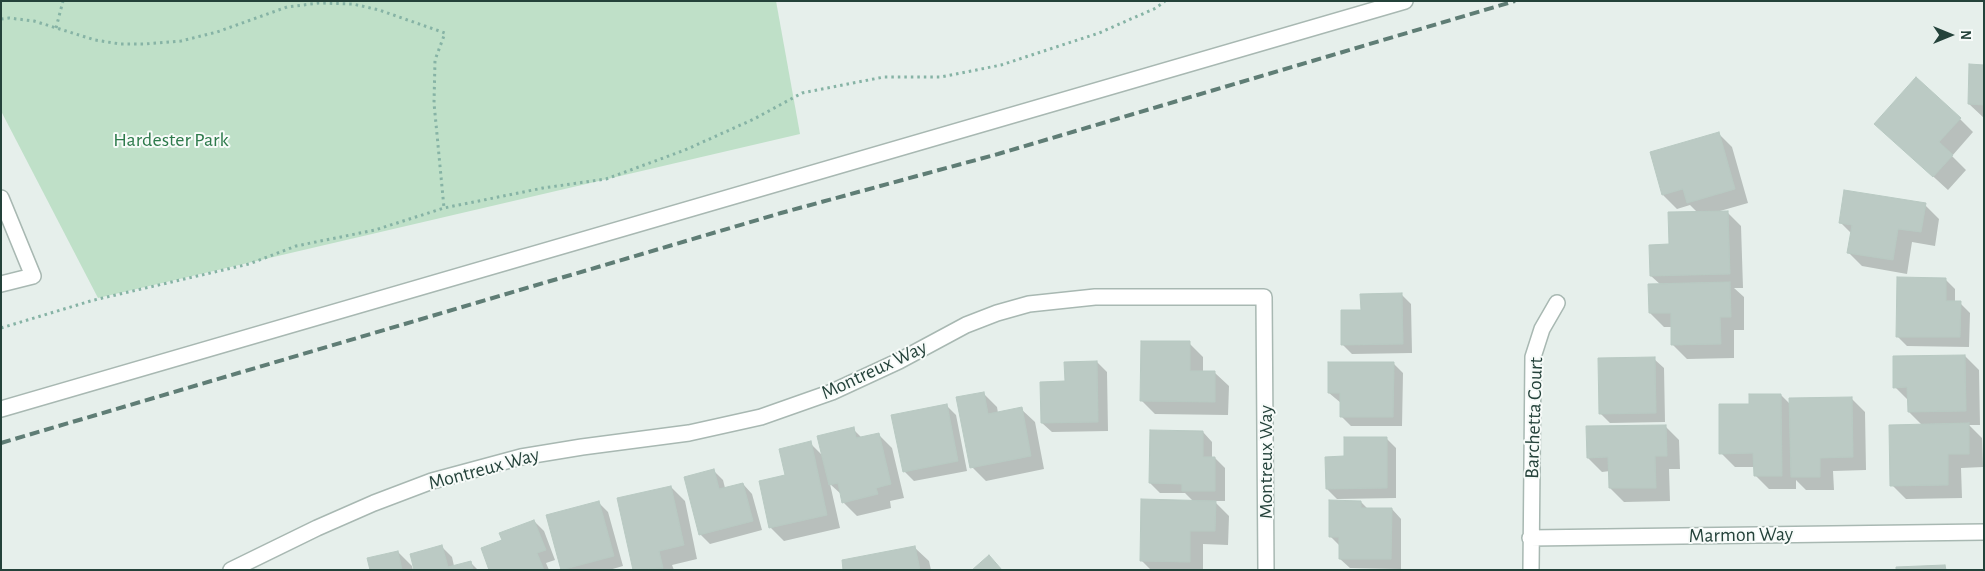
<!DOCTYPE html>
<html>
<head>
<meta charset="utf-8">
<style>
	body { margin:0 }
	#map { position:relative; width:1985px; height:571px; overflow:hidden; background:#e6efeb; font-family:"Alegreya Sans",sans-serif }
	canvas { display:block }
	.frame { position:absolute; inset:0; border:2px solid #24423a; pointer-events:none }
	.north { position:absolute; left:1925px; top:10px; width:50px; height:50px; -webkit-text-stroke:4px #f7fbf9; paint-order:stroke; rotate:90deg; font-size:14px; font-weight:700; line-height:20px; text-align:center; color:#24423a }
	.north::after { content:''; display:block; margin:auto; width:18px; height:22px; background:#24423a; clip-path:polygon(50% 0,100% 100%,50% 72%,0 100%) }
</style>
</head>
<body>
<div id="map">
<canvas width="1985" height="571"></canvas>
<div class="frame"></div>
<div class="north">N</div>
</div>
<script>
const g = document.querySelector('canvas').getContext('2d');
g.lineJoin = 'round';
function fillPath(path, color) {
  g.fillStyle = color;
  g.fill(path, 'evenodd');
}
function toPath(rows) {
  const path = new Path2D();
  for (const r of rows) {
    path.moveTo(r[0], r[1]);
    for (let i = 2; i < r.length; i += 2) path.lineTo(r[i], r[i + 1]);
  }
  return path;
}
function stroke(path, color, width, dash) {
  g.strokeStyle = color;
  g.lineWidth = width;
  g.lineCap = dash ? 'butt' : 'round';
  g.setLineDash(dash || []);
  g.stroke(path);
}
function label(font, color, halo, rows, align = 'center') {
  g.font = font + ' "Alegreya Sans",sans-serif';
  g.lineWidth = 4;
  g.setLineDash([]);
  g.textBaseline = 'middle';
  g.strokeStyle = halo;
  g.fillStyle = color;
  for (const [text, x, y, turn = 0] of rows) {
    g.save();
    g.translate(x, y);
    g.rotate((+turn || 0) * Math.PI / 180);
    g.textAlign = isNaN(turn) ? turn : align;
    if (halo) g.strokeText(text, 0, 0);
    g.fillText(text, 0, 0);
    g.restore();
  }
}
fillPath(toPath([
	[1,1,776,1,800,134,98,298,1,111]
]), '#bfe0c8');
fillPath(toPath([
	[1984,66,1984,118,1969,104],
	[1960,119,1973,132,1952,156,1966,170,1948,190,1890,137],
	[1719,134,1732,147,1748,203,1720,211,1727,212,1741,226,1743,288,1734,288,1744,297,1744,330,1734,330,1734,358,1687,359,1673,345,1672,327,1664,327,1650,313,1661,285,1651,276,1670,245,1698,213,1690,205,1677,209,1663,195,1651,153],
	[1925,205,1939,219,1935,246,1912,242,1907,274,1862,266,1849,253,1852,234,1841,223],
	[1945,279,1955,289,1955,303,1960,303,1970,313,1969,347,1907,346,1897,336],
	[1401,294,1411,304,1412,353,1352,354,1343,345,1362,311],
	[1189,343,1203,357,1203,372,1215,373,1229,386,1228,415,1155,414,1141,400],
	[1965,356,1979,370,1980,425,1969,425,1982,438,1983,467,1961,468,1962,498,1906,499,1892,485,1922,425,1909,412,1909,401,1895,387],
	[1654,359,1664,368,1665,422,1610,423,1600,413],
	[1097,362,1107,372,1108,431,1052,432,1042,423,1066,382],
	[1393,363,1403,373,1402,426,1351,426,1341,416,1341,403,1329,393],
	[983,393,997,407,998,413,1021,409,1035,422,1044,469,986,481,972,467],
	[1781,395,1791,405,1851,398,1865,412,1866,470,1833,471,1834,490,1806,490,1796,480,1796,489,1769,489,1755,475,1755,467,1735,467,1721,453,1751,405],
	[947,406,956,415,967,471,914,481,904,471],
	[1665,426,1679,440,1680,469,1669,469,1670,501,1624,502,1610,488,1610,471,1602,472,1588,458],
	[853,429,862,438,878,434,892,448,904,498,890,501,891,508,857,516,843,502,842,495,830,484,840,528,784,541,770,527,786,476,810,443,823,456],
	[1203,432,1212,442,1212,458,1215,458,1225,468,1225,501,1214,501,1229,516,1228,545,1203,544,1203,570,1151,570,1141,560,1194,502,1185,493,1160,493,1150,483],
	[1386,438,1396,448,1396,498,1337,499,1327,489,1345,458],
	[713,470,723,480,725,488,743,484,752,494,762,530,710,544,700,534],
	[671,487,685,501,697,559,672,565,674,570,634,570],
	[598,502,608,512,623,566,609,570,563,570,548,516],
	[1361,502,1368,509,1392,509,1401,519,1401,569,1350,568,1340,559,1340,546,1330,536],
	[534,521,544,531,555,560,546,563,549,570,491,570,503,541],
	[442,547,452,557,454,566,470,562,478,570,416,570],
	[915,548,929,561,931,570,845,570],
	[398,552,412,566,413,570,371,570]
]), '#0003');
const building = toPath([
	[1969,64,1984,65,1984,105,1968,104,1969,64],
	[1916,77,1961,118,1939,142,1953,155,1933,177,1874,124,1916,77],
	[1719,132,1735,189,1687,203,1683,189,1662,195,1650,152,1719,132],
	[1844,190,1926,203,1921,232,1898,229,1893,260,1847,253,1852,225,1839,223,1844,190],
	[1728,211,1730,274,1650,276,1649,245,1669,244,1668,212,1728,211],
	[1897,277,1946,278,1946,301,1961,301,1960,337,1896,337,1897,277],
	[1730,282,1731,317,1720,317,1721,344,1671,345,1671,313,1649,313,1648,284,1730,282],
	[1402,293,1403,344,1341,345,1341,310,1361,310,1360,294,1402,293],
	[1141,341,1190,341,1190,371,1215,371,1215,402,1140,401,1141,341],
	[1965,355,1966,411,1908,412,1907,387,1893,388,1893,356,1965,355],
	[1655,357,1656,413,1599,414,1598,358,1655,357],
	[1097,361,1098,422,1041,423,1040,382,1065,381,1064,362,1097,361],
	[1328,362,1394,362,1393,417,1340,417,1340,393,1328,393,1328,362],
	[984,392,988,414,1022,407,1031,456,970,468,956,397,984,392],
	[1749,394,1781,394,1782,476,1754,476,1753,453,1719,454,1719,404,1749,404,1749,394],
	[1852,397,1853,457,1820,458,1820,477,1791,477,1789,398,1852,397],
	[947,404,958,461,903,472,891,415,947,404],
	[1969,423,1969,454,1948,454,1948,485,1890,486,1889,425,1969,423],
	[1666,425,1667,456,1655,456,1656,488,1609,488,1608,457,1587,458,1586,426,1666,425],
	[854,427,856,438,879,433,891,484,876,488,878,494,842,503,838,483,829,485,817,436,854,427],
	[1150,430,1203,431,1203,457,1215,457,1215,491,1182,491,1182,484,1149,483,1150,430],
	[1344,437,1387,437,1387,488,1326,489,1325,457,1344,456,1344,437],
	[811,441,827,515,769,528,759,481,785,475,779,449,811,441],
	[714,469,719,489,743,483,753,521,699,535,684,477,714,469],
	[671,486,684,545,659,551,663,568,633,570,617,498,671,486],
	[1141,499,1216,501,1215,531,1190,531,1190,562,1140,561,1141,499],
	[1329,500,1361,501,1361,508,1392,508,1391,559,1339,559,1339,537,1329,537,1329,500],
	[599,501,614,556,561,570,546,515,599,501],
	[534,520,546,550,537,553,544,570,489,570,481,548,502,540,499,533,534,520],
	[442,545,448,567,471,561,473,570,414,570,410,554,442,545],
	[915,546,920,570,843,570,842,560,915,546],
	[398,551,402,570,370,570,367,558,398,551],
	[989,555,1002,570,972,570,989,555],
	[1945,565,1946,570,1896,570,1896,567,1945,565]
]);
fillPath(building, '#bbcac4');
stroke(building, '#b8c9c2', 1);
const lane = toPath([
	[1,409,1405,1]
]);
const street = toPath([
	[1,198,33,276,1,284],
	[1530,538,1984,532],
	[231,570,317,528,374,503,432,481,521,457,582,447,689,433,761,417,832,392,899,361,966,325,997,313,1029,304,1095,297,1264,297,1266,570],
	[1531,570,1533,357,1542,329,1557,303]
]);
stroke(lane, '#a8b8b2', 18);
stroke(street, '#a8b8b2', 18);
stroke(toPath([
	[1,19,9,18,34,21,95,40,120,44,145,44,181,41,217,32,287,7,319,3,353,4,379,10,445,33,435,60,434,103,444,208],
	[56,28,63,1],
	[1,328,94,300,249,264,296,246,375,230,444,208,543,188,606,179,685,150,754,119,802,93,884,77,941,77,1001,65,1099,33,1156,8,1165,1]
]), '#86b3a5', 3, [2.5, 4]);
stroke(lane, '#fff', 15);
stroke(street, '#fff', 15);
stroke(toPath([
	[1,443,781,213,998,154,1515,1]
]), '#5f7d75', 4, [10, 5]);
label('20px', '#2d7a4b', '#f7fbf9', [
	["Hardester Park",171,140]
]);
label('20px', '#24423a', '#f7fbf9', [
	["Montreux Way",874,370,-25],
	["Barchetta Court",1534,418,-88],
	["Montreux Way",1266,462,-90],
	["Montreux Way",484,469,-15],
	["Marmon Way",1741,535,-1]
]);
</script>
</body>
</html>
